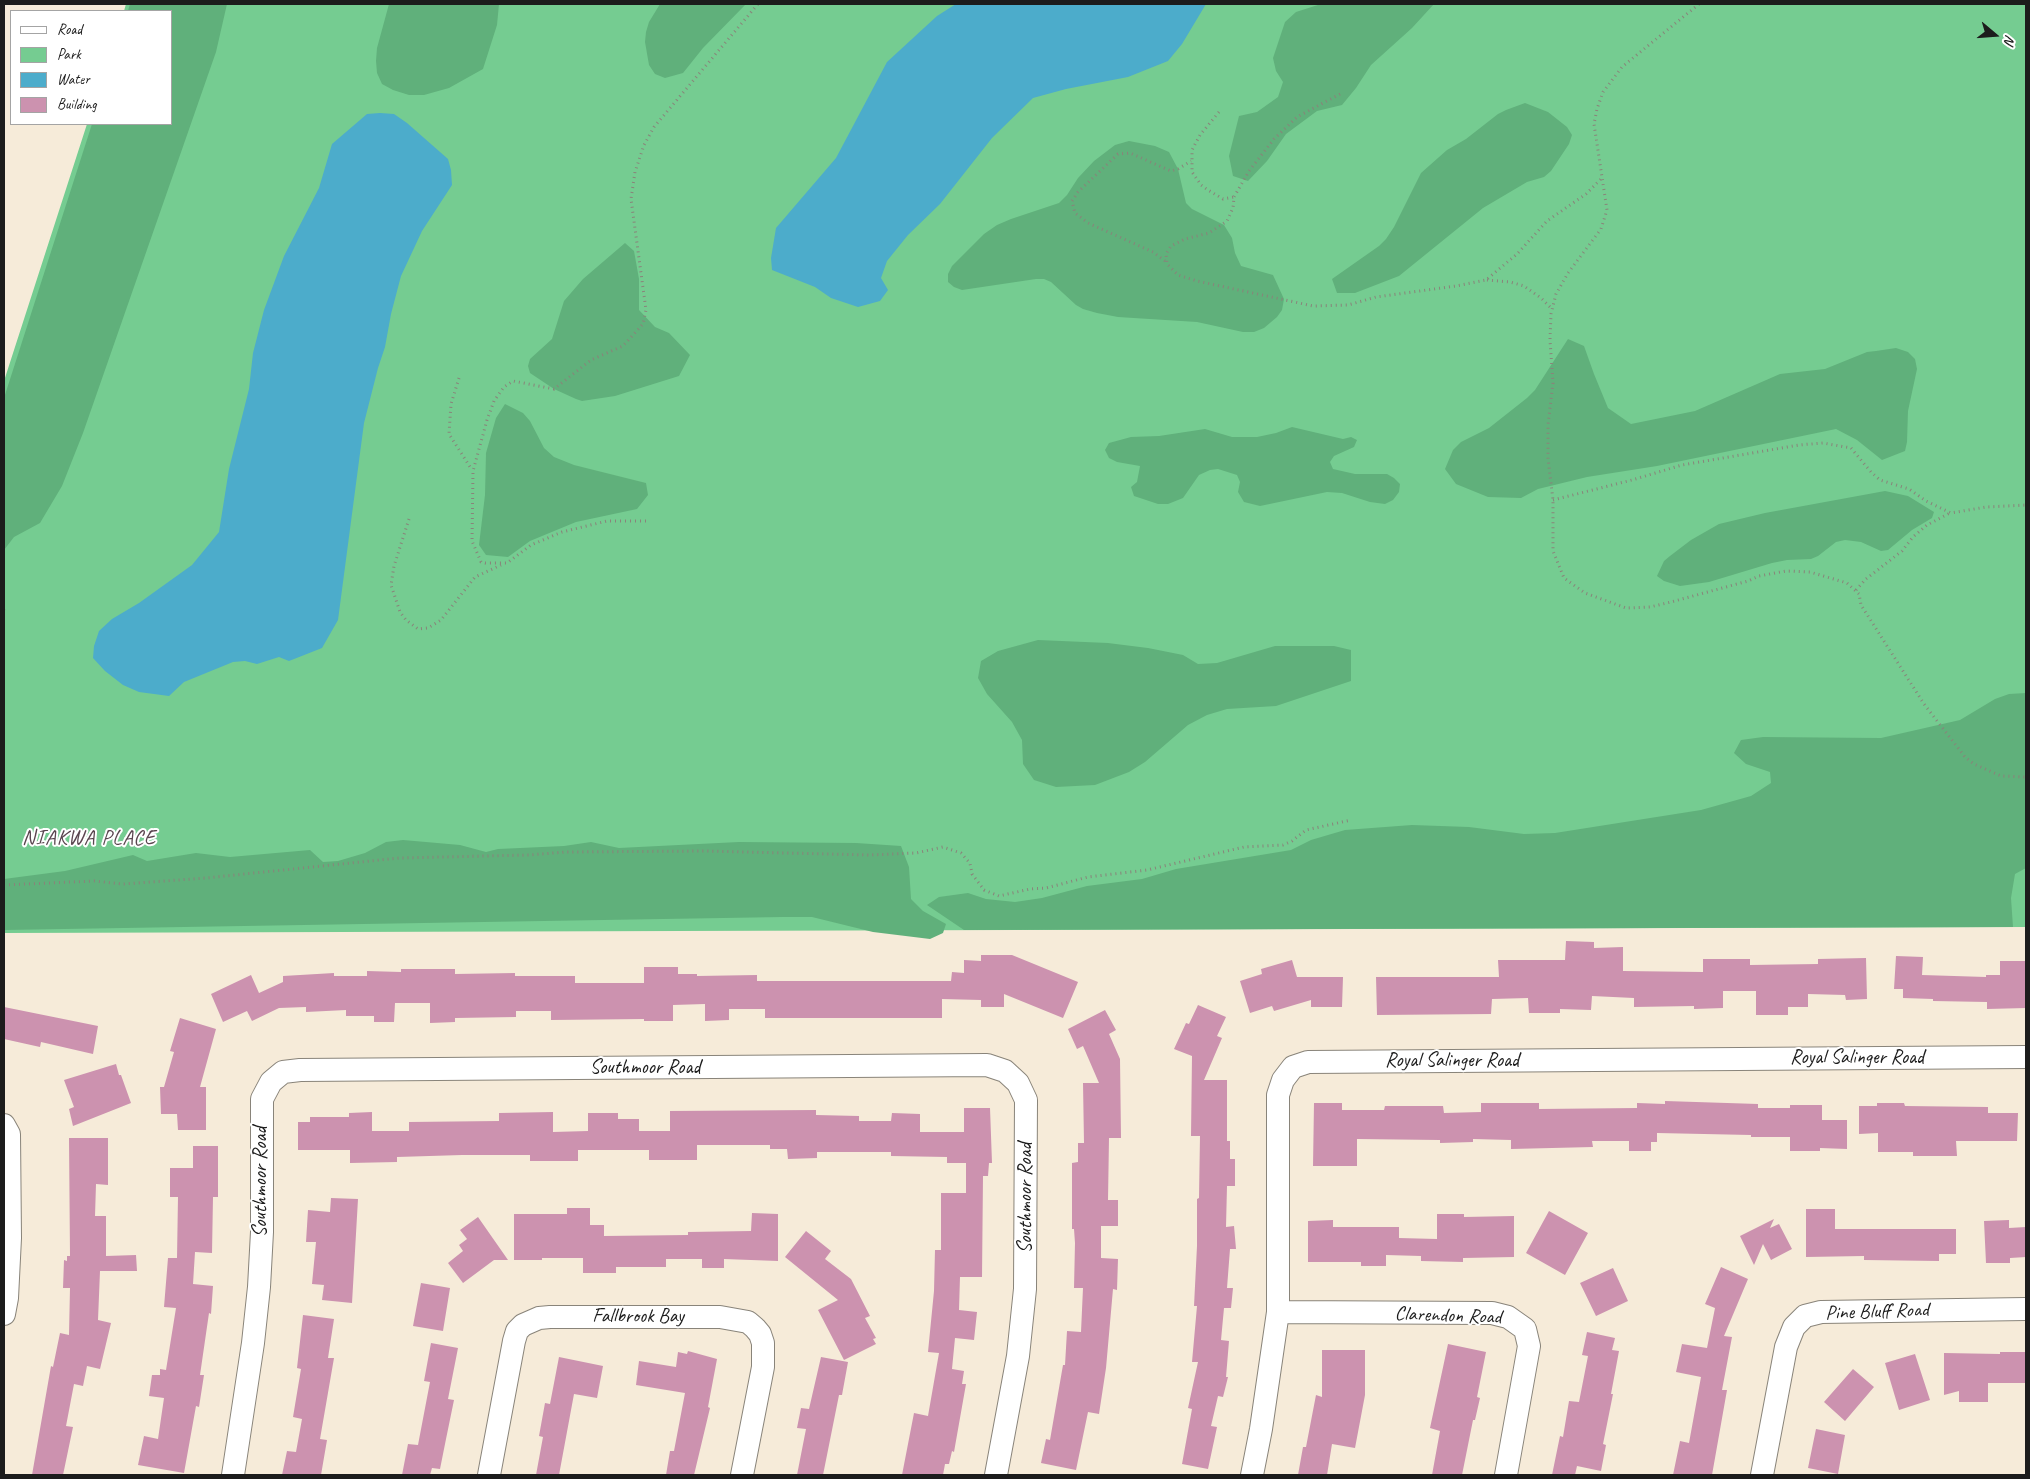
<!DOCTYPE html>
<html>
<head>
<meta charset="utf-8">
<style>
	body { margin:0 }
	#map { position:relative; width:2030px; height:1479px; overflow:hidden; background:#f6ebd9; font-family:Caveat,sans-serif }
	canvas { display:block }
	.frame { position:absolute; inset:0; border:5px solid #1c1c1c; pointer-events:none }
	.legend { position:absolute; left:10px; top:10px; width:162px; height:115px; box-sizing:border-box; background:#fff; border:1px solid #a4a4a4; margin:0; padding:6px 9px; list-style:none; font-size:15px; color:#1c1c1c }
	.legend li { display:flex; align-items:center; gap:10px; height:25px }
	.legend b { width:25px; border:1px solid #a4a4a4 }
	.north { position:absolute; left:1970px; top:10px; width:50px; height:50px; -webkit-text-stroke:4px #fff; paint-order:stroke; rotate:108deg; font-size:14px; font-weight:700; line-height:20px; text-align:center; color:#1c1c1c }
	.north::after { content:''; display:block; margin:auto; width:18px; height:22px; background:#1c1c1c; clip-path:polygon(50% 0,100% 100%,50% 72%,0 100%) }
</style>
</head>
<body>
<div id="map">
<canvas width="2030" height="1479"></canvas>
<div class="frame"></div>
<ul class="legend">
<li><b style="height:6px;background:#fff"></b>Road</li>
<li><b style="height:14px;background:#75cc91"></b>Park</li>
<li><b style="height:14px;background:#4caccb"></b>Water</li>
<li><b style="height:14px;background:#cc92af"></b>Building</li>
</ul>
<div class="north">N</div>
</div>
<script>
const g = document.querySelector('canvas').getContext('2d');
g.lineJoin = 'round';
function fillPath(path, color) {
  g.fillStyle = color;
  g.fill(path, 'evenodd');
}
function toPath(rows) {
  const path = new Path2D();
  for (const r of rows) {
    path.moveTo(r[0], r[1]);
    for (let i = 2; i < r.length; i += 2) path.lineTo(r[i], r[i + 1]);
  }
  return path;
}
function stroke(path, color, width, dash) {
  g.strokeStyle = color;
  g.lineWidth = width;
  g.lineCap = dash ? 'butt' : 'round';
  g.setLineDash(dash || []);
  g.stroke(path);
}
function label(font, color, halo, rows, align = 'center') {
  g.font = font + ' Caveat,sans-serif';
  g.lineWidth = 4;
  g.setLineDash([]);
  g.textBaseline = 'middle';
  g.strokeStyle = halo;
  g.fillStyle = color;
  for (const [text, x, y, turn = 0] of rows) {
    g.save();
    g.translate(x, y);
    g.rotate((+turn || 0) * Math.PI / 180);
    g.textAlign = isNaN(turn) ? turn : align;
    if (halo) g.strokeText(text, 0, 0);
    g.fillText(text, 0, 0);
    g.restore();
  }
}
fillPath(toPath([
	[126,4,2026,4,2026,927,4,933,4,381,87,124,171,124,171,11,124,11]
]), '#75cc91');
fillPath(toPath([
	[130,4,227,4,216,52,83,433,62,486,40,523,14,537,4,550,4,398,92,124,171,124,171,11,128,11],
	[389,4,499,4,497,25,483,69,449,88,424,95,409,95,393,90,382,84,377,73,376,61,377,48],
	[660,4,746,4,703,48,683,73,665,78,655,74,649,65,645,42,646,32,649,22],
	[1321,4,1434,4,1412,28,1371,65,1356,88,1342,105,1317,111,1286,134,1267,161,1248,181,1233,176,1229,156,1239,116,1257,112,1278,97,1283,82,1276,71,1273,58,1285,22,1296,12],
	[1525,103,1548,112,1567,127,1572,135,1569,144,1551,171,1544,177,1527,182,1483,208,1399,276,1355,293,1337,293,1332,279,1379,246,1386,239,1394,227,1421,173,1447,150,1466,139,1498,114,1506,110],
	[1129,141,1155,146,1169,152,1178,169,1186,203,1192,209,1224,225,1232,238,1235,253,1241,266,1273,275,1284,299,1282,310,1277,317,1264,328,1254,332,1243,332,1197,322,1118,317,1097,313,1083,309,1076,305,1051,282,1044,279,1036,279,962,290,954,287,948,282,948,274,952,266,984,234,997,225,1011,219,1059,203,1067,195,1078,178,1094,161,1115,145],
	[625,243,634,251,639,279,639,310,655,327,669,333,690,355,679,376,615,396,582,401,576,399,554,389,530,373,528,366,530,359,552,339,564,301,583,279],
	[1568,339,1584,346,1594,374,1608,408,1631,424,1695,411,1780,374,1825,369,1867,352,1876,351,1896,348,1908,352,1915,359,1917,369,1908,411,1907,442,1905,451,1882,460,1857,440,1836,429,1657,466,1587,477,1538,489,1521,498,1488,497,1456,484,1445,469,1453,450,1461,442,1489,428,1527,398,1535,390],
	[505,404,523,413,530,421,544,448,554,457,574,465,646,483,648,495,637,509,576,522,530,541,508,557,486,555,479,545,485,495,486,453,496,418],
	[1292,427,1343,439,1351,437,1357,440,1354,447,1334,456,1330,462,1333,469,1355,474,1387,474,1394,478,1400,484,1399,492,1393,500,1385,504,1370,502,1342,493,1327,492,1260,506,1244,502,1238,492,1240,482,1237,475,1218,469,1210,470,1199,475,1183,498,1168,504,1158,504,1134,496,1131,487,1137,482,1140,466,1117,462,1109,458,1105,450,1109,443,1131,437,1159,436,1205,429,1232,437,1257,437,1276,433],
	[1885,491,1908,496,1934,512,1932,518,1912,530,1888,550,1881,551,1861,542,1845,540,1836,542,1818,556,1811,559,1787,560,1772,563,1709,582,1680,586,1664,581,1657,576,1664,561,1670,556,1691,540,1719,524,1765,513],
	[1038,640,1108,643,1148,648,1183,655,1198,664,1217,663,1275,646,1334,646,1351,650,1351,681,1276,706,1227,709,1207,715,1188,725,1145,762,1129,772,1095,785,1056,787,1034,780,1023,764,1022,740,1012,722,987,694,978,678,981,661,998,651],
	[2026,693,2026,868,2015,874,2011,898,2013,927,964,930,927,905,939,897,968,893,986,899,1015,902,1042,898,1087,886,1142,879,1176,869,1291,850,1311,840,1345,830,1412,825,1469,827,1524,834,1555,833,1701,810,1751,796,1771,783,1770,772,1746,764,1734,753,1741,740,1763,737,1881,738,1960,720,1995,699,2009,694],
	[403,840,460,845,486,852,498,849,564,846,591,842,619,848,739,842,856,843,901,846,909,867,911,899,923,911,946,924,943,933,930,939,873,932,812,917,783,917,4,930,4,879,65,871,133,855,147,861,196,853,230,857,310,850,323,862,338,861,365,853,386,842]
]), '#60b07b');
fillPath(toPath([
	[956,4,1206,4,1182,44,1168,61,1128,77,1066,89,1033,98,992,138,940,204,908,235,887,261,881,278,888,290,880,301,858,307,831,298,815,287,772,270,771,258,776,228,836,158,887,62,937,16],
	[380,113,394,114,407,123,448,159,451,170,452,185,422,231,401,276,391,314,385,347,378,368,364,423,338,620,322,648,289,661,279,657,257,664,245,661,233,662,184,682,169,696,139,692,123,685,105,671,93,658,94,646,99,631,112,619,139,603,192,565,219,532,229,469,249,389,253,353,264,310,284,256,319,188,332,144,367,114]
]), '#4caccb');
fillPath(toPath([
	[1566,941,1594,942,1594,948,1623,947,1623,971,1703,972,1703,959,1750,959,1750,965,1818,964,1818,959,1866,958,1867,999,1846,1000,1845,995,1808,994,1808,1007,1788,1007,1788,1015,1756,1015,1756,991,1723,991,1723,1008,1694,1009,1694,1006,1634,1007,1634,998,1592,996,1591,1010,1560,1009,1560,1013,1529,1013,1528,998,1492,999,1491,1014,1377,1015,1376,977,1499,977,1498,960,1565,960],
	[981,955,1012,955,1078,982,1063,1018,1004,994,1004,1007,981,1007,981,1000,942,999,942,1018,765,1018,765,1009,729,1009,729,1020,705,1021,705,1004,673,1005,673,1021,644,1021,644,1019,551,1020,551,1011,516,1011,516,1017,455,1018,455,1022,430,1023,430,1003,395,1003,394,1022,374,1022,374,1016,346,1016,346,1010,306,1012,306,1007,279,1008,252,1021,247,1011,223,1022,211,994,251,975,259,993,283,982,283,976,334,973,334,976,367,976,367,971,401,972,401,969,455,969,455,974,515,973,515,976,575,976,575,983,644,983,644,967,678,967,678,974,697,974,697,976,757,975,757,981,951,981,952,972,964,973,964,960,981,961],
	[1896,956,1923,957,1922,975,1986,977,1986,975,2000,975,2000,961,2026,961,2026,1008,1987,1009,1987,1002,1933,1001,1933,999,1903,998,1903,989,1894,989],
	[1292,960,1297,977,1343,977,1342,1007,1311,1007,1311,1000,1274,1011,1272,1006,1250,1013,1240,981,1262,974,1261,969],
	[1198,1005,1226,1017,1217,1036,1222,1038,1204,1080,1227,1080,1227,1141,1230,1141,1230,1159,1235,1159,1235,1186,1227,1186,1226,1227,1234,1226,1236,1249,1230,1249,1227,1288,1233,1288,1231,1308,1224,1308,1221,1340,1229,1341,1226,1377,1228,1377,1223,1397,1218,1396,1211,1426,1217,1427,1208,1469,1182,1464,1192,1409,1188,1408,1198,1362,1192,1362,1197,1306,1194,1306,1197,1246,1197,1199,1199,1198,1200,1136,1191,1136,1192,1056,1174,1049,1186,1023,1189,1024],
	[4,1007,98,1026,93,1054,41,1042,40,1047,4,1039],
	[1105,1010,1116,1030,1109,1034,1120,1059,1121,1138,1109,1138,1108,1200,1118,1200,1118,1226,1101,1226,1101,1258,1118,1259,1117,1290,1113,1289,1106,1368,1099,1414,1088,1412,1076,1470,1041,1463,1046,1439,1050,1440,1063,1365,1065,1365,1067,1331,1081,1332,1083,1288,1074,1288,1075,1243,1074,1229,1072,1229,1072,1163,1078,1162,1078,1143,1084,1143,1083,1083,1099,1083,1083,1046,1077,1049,1068,1029],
	[180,1018,216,1029,200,1087,206,1087,206,1130,178,1130,177,1114,161,1114,160,1087,164,1087,174,1052,170,1051],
	[116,1064,119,1075,121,1075,131,1103,73,1126,69,1109,74,1107,64,1080],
	[1665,1101,1758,1104,1758,1108,1790,1108,1790,1105,1822,1105,1822,1120,1847,1120,1847,1149,1820,1148,1820,1151,1790,1151,1790,1137,1751,1137,1751,1135,1657,1133,1657,1142,1651,1142,1651,1151,1629,1151,1629,1141,1592,1141,1593,1147,1511,1149,1511,1140,1473,1139,1473,1142,1440,1143,1440,1140,1357,1139,1357,1166,1313,1166,1314,1103,1342,1103,1342,1110,1384,1110,1385,1106,1443,1106,1444,1113,1481,1112,1481,1103,1539,1103,1539,1109,1637,1108,1637,1103,1665,1104],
	[1877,1103,1904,1103,1905,1106,1988,1107,1988,1113,2018,1113,2017,1141,1956,1141,1957,1156,1913,1156,1913,1152,1878,1152,1878,1133,1859,1134,1859,1106,1877,1106],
	[964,1108,990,1108,992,1163,989,1163,988,1176,983,1176,982,1277,960,1277,959,1310,977,1312,974,1340,955,1338,952,1369,964,1371,962,1384,966,1384,954,1452,952,1451,949,1464,945,1464,943,1475,902,1475,914,1413,928,1416,939,1353,928,1352,934,1291,935,1250,941,1250,941,1193,966,1193,966,1163,947,1163,947,1157,891,1156,891,1152,817,1152,817,1158,788,1159,787,1149,770,1149,770,1145,697,1145,697,1160,649,1160,649,1150,578,1150,578,1161,530,1161,530,1155,462,1155,397,1157,397,1162,350,1163,350,1150,298,1150,298,1122,310,1122,310,1117,349,1117,349,1113,372,1112,372,1131,409,1131,409,1122,499,1121,499,1113,553,1112,553,1132,588,1131,588,1113,618,1113,618,1119,639,1119,639,1131,670,1131,670,1111,816,1110,816,1115,859,1116,859,1121,891,1121,892,1113,920,1114,920,1132,964,1132],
	[69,1138,108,1138,108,1185,96,1184,95,1216,106,1216,106,1256,136,1255,137,1271,100,1271,98,1320,111,1323,100,1369,87,1366,83,1386,74,1384,66,1426,73,1427,63,1475,32,1475,51,1366,53,1367,60,1333,69,1335,70,1288,63,1288,64,1260,67,1261,67,1256,70,1256],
	[193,1146,218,1146,218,1197,213,1197,212,1253,195,1252,193,1284,213,1286,211,1314,209,1313,200,1375,204,1375,199,1407,196,1406,184,1473,138,1465,144,1436,158,1439,164,1398,149,1396,152,1375,160,1375,160,1369,166,1370,176,1308,164,1307,168,1258,177,1258,178,1197,170,1197,170,1168,193,1168],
	[331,1198,358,1199,352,1303,322,1300,324,1285,312,1284,316,1242,306,1242,308,1210,330,1212],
	[567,1208,590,1208,590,1225,604,1225,604,1236,688,1235,688,1232,751,1231,752,1213,778,1214,778,1261,724,1259,724,1268,702,1268,702,1259,666,1259,666,1267,616,1267,616,1273,583,1273,583,1258,542,1258,542,1260,514,1260,514,1214,567,1214],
	[1806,1209,1835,1209,1835,1229,1956,1229,1956,1254,1939,1254,1939,1261,1864,1260,1864,1256,1806,1257],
	[1549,1211,1588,1233,1565,1275,1526,1253],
	[1437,1214,1464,1214,1464,1217,1514,1216,1514,1257,1463,1258,1463,1262,1421,1261,1421,1256,1386,1255,1386,1266,1361,1266,1361,1262,1308,1262,1308,1221,1333,1220,1333,1227,1399,1227,1399,1238,1437,1239],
	[478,1217,508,1260,494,1260,463,1283,448,1263,463,1251,459,1245,467,1239,460,1230],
	[1774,1219,1770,1228,1779,1224,1792,1249,1771,1260,1763,1244,1754,1265,1740,1236],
	[2009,1220,2009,1228,2026,1227,2026,1257,2010,1258,2010,1263,1986,1263,1984,1221],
	[806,1231,831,1251,825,1259,851,1279,870,1316,865,1318,876,1338,873,1339,876,1344,844,1360,818,1310,838,1300,785,1257],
	[1721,1267,1748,1279,1724,1336,1732,1337,1722,1390,1727,1390,1712,1475,1673,1475,1680,1441,1689,1443,1701,1377,1676,1372,1682,1344,1707,1348,1715,1308,1705,1304],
	[1613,1268,1628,1301,1596,1316,1580,1283],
	[421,1283,450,1288,443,1331,413,1326],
	[303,1315,334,1319,328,1358,334,1358,320,1439,327,1440,321,1475,282,1475,287,1451,296,1452,302,1419,293,1417,301,1369,297,1368],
	[1587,1332,1615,1338,1612,1350,1619,1351,1611,1394,1613,1394,1603,1444,1606,1445,1601,1471,1577,1466,1575,1475,1552,1475,1560,1436,1563,1437,1569,1401,1579,1402,1588,1356,1582,1355],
	[431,1343,458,1348,448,1399,454,1400,446,1439,440,1469,432,1468,430,1475,402,1475,408,1444,418,1445,430,1382,424,1381],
	[1448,1344,1486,1352,1477,1397,1480,1398,1475,1420,1473,1420,1462,1475,1432,1475,1440,1431,1430,1428],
	[1322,1350,1365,1350,1365,1395,1355,1448,1332,1444,1327,1475,1298,1475,1303,1447,1306,1447,1316,1395,1322,1397],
	[688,1351,717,1359,708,1407,710,1408,694,1475,666,1475,670,1451,674,1451,685,1393,636,1385,639,1361,676,1367,678,1352,687,1354],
	[2000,1352,2026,1352,2026,1383,1988,1383,1988,1402,1959,1402,1959,1391,1944,1395,1944,1353,2000,1354],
	[1915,1354,1930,1400,1899,1410,1885,1363],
	[559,1357,603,1366,597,1398,574,1394,559,1475,536,1475,543,1437,539,1436,545,1403,550,1404],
	[821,1357,848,1362,842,1395,839,1395,823,1475,797,1475,806,1429,797,1428,801,1408,809,1409],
	[1853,1369,1874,1387,1845,1421,1824,1402],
	[1816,1429,1845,1435,1838,1474,1808,1468]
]), '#cc92af');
const minor = toPath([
	[4,1125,9,1134,10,1238,7,1298,4,1314],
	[1278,1312,1492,1313,1508,1317,1525,1329,1529,1346,1506,1475],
	[233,1475,253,1343,259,1287,262,1232,262,1099,271,1082,283,1072,300,1070,987,1065,1005,1071,1018,1083,1026,1100,1025,1289,1018,1356,996,1475],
	[489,1475,514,1341,517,1331,523,1325,539,1318,550,1317,720,1317,748,1322,755,1328,760,1334,763,1343,763,1367,742,1475],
	[1252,1475,1261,1429,1278,1312,1278,1095,1283,1080,1293,1067,1308,1062,2026,1057],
	[1762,1475,1786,1347,1794,1327,1805,1316,1821,1312,2026,1309]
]);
stroke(minor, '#89847a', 24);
stroke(toPath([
	[1699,4,1622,67,1603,92,1597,109,1594,124,1607,210,1601,229,1568,273,1556,294,1551,314,1550,340,1553,383,1548,425,1548,458,1553,500,1553,551,1564,578,1585,593,1626,608,1650,607,1671,602,1748,581,1759,576,1786,571,1810,572,1847,583,1859,594,1861,605,1924,704,1965,757,1974,764,2001,776,2026,777],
	[1340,94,1297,117,1274,139,1249,171,1234,197,1233,208,1227,221,1209,233,1185,239,1171,246,1166,254,1167,264,1178,275,1197,281,1313,306,1348,305,1376,297,1456,286,1486,280,1517,254,1547,221,1586,194,1602,178],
	[1219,112,1200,135,1192,150,1192,172,1201,185,1208,190,1223,199,1234,197],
	[1165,261,1153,252,1088,223,1075,213,1072,201,1078,192,1118,154,1130,153,1171,171,1178,169,1191,161],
	[1487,280,1510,282,1524,286,1541,298,1552,309],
	[459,378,451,404,449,434,472,470],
	[1553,500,1632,480,1682,465,1799,445,1823,443,1851,448,1871,472,1880,480,1909,489,1926,501,1951,513,1986,507,2026,505],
	[409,519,394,566,391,585,400,612,406,620,418,629,428,628,441,620,475,577,501,565],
	[646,521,607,521,562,532,531,545,507,563,485,563,481,562,472,541,473,471,487,420,494,401,504,387,513,381,554,389,591,360,623,346,643,324,646,310,631,199,635,172,644,145,654,127,758,4],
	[1856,590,1866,579,1902,551,1913,537,1927,525,1950,513],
	[4,609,7,608],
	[4,885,94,881,123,884,206,878,399,858,529,855,565,852,705,851,869,855,916,853,943,847,961,853,970,863,972,874,984,890,999,896,1030,889,1046,888,1088,877,1147,870,1244,847,1283,845,1292,841,1306,830,1351,820]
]), '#89847a', 3, [1, 4]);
stroke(minor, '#fff', 22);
label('20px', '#1c1c1c', '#fff', [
	["Royal Salinger Road",1857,1058],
	["Royal Salinger Road",1452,1061],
	["Southmoor Road",645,1068],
	["Southmoor Road",261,1182,-90],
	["Southmoor Road",1026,1198,-90],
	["Pine Bluff Road",1877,1312,-2],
	["Clarendon Road",1448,1316,2],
	["Fallbrook Bay",638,1317]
]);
g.letterSpacing = '1px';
label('21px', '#5a454f', '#fff', [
	["NIAKWA PLACE",89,838]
]);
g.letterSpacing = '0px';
</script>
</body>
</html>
